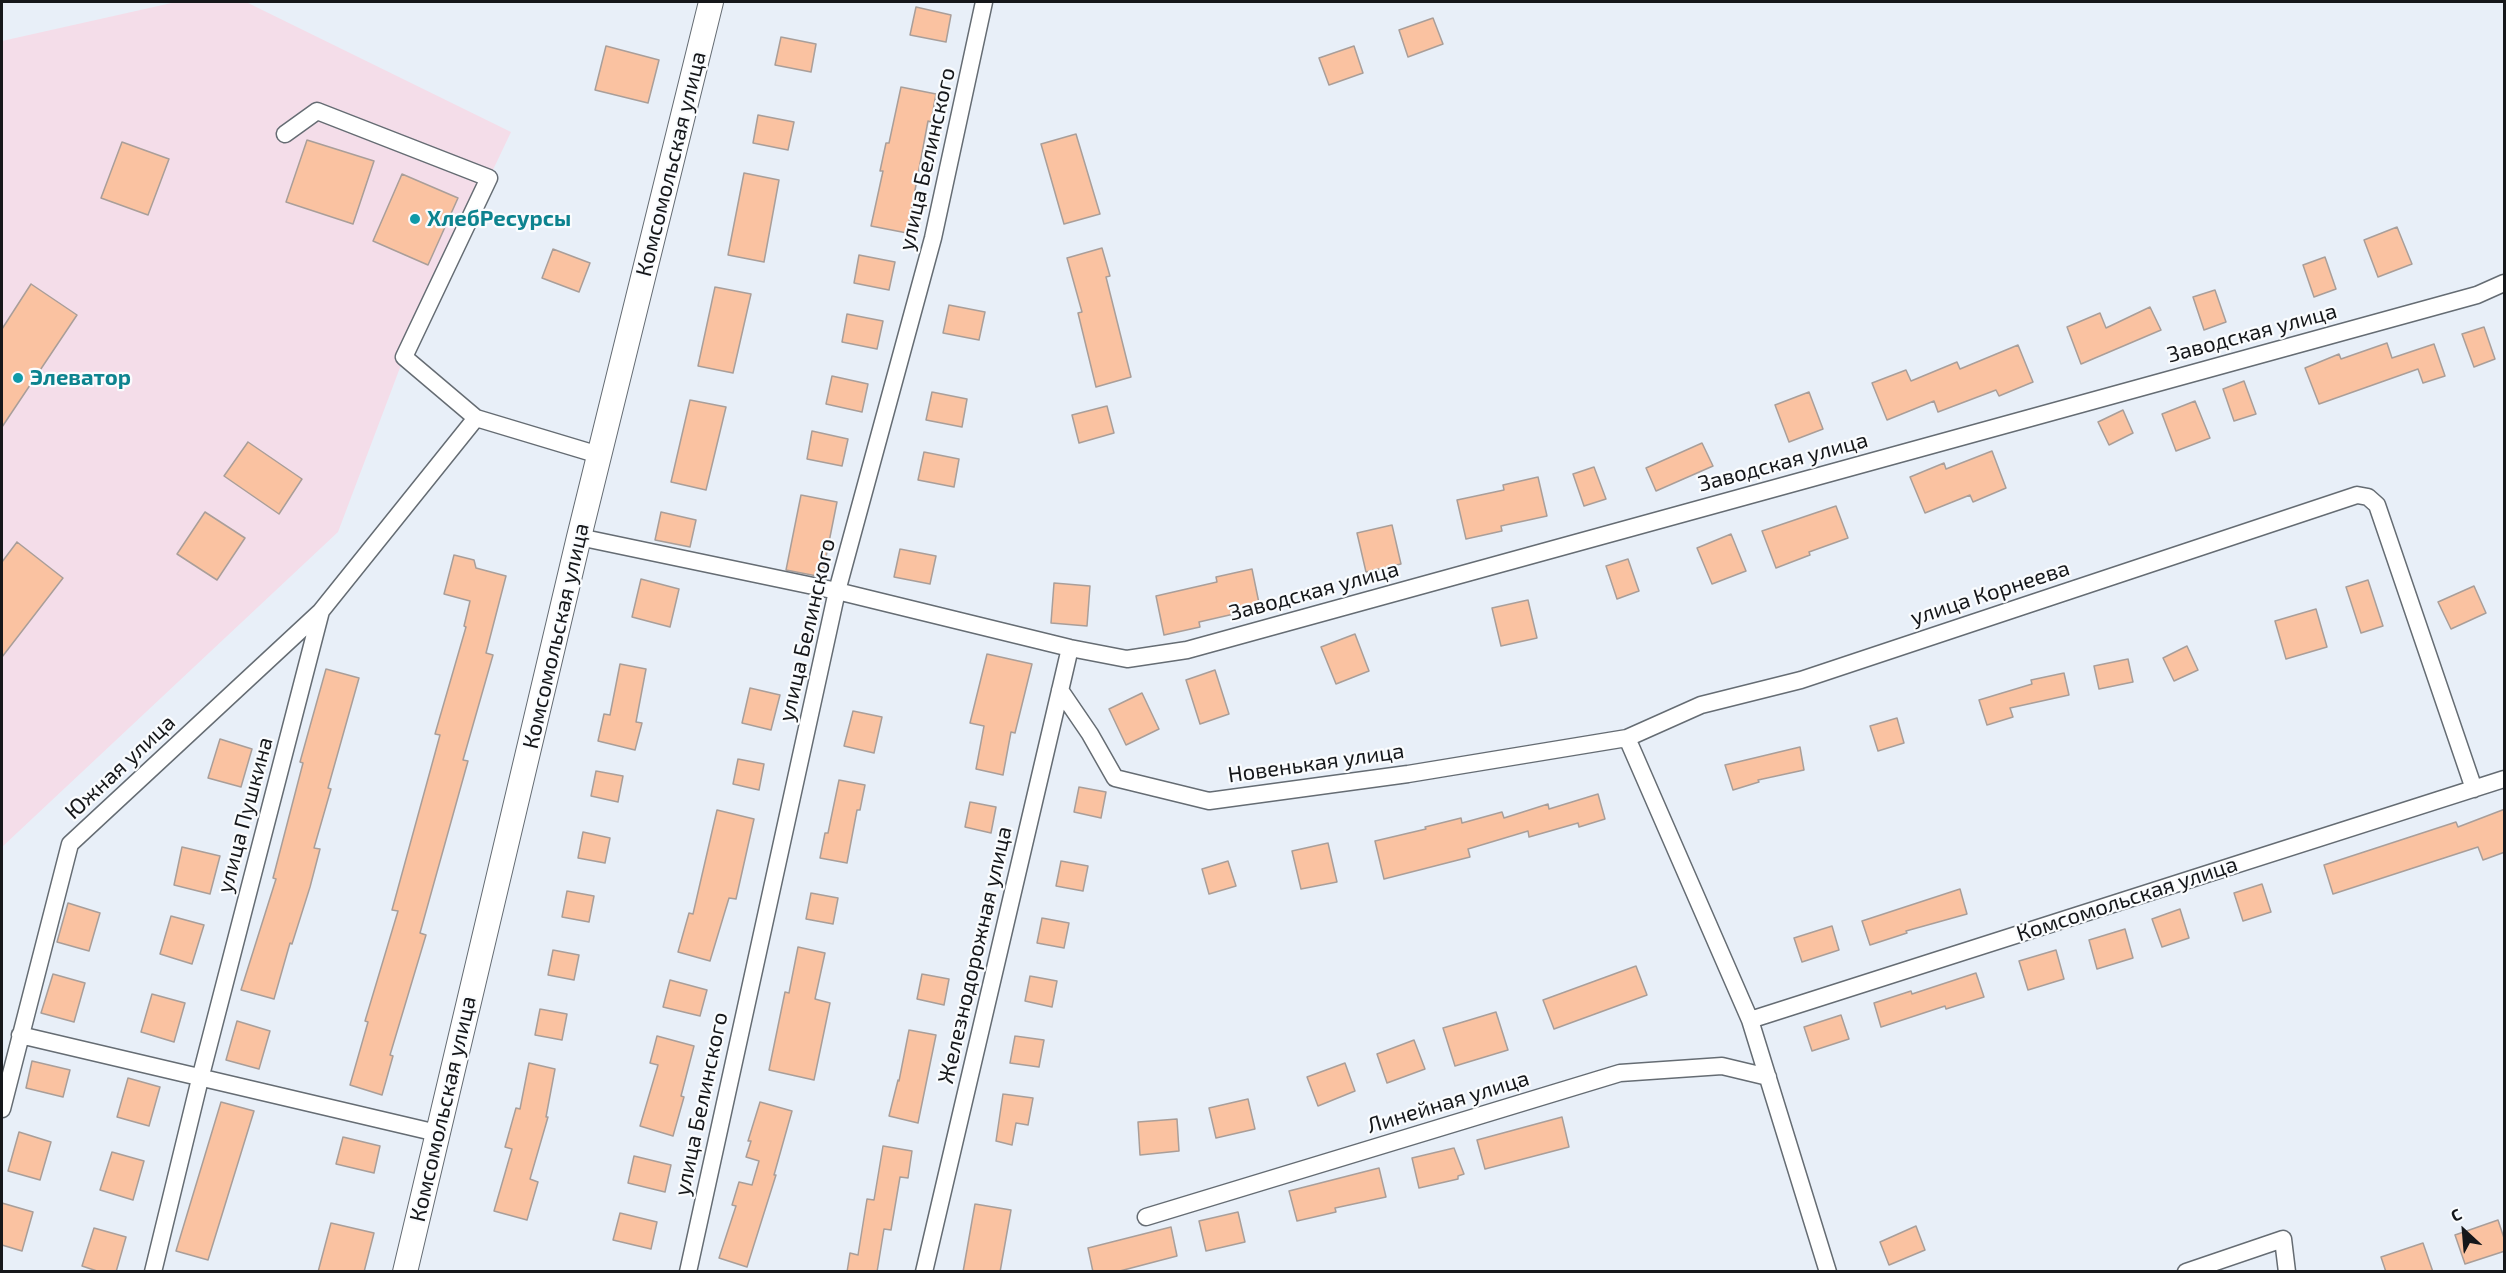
<!DOCTYPE html>
<html>
<head>
<meta charset="utf-8">
<style>
	body { margin:0 }
	#map { position:relative; width:2506px; height:1273px; overflow:hidden; background:#e8eff8; font-family:"Exo 2",sans-serif }
	canvas { display:block }
	.frame { position:absolute; inset:0; border:3px solid #15171a; pointer-events:none }
	.north { position:absolute; left:2434px; top:1201px; width:60px; height:60px; -webkit-text-stroke:4px #fafcfe; paint-order:stroke; rotate:334deg; font-size:16px; font-weight:700; line-height:24px; text-align:center; color:#15171a }
	.north::after { content:''; display:block; margin:auto; width:21px; height:27px; background:#15171a; clip-path:polygon(50% 0,100% 100%,50% 72%,0 100%) }
</style>
</head>
<body>
<div id="map">
<canvas width="2506" height="1273"></canvas>
<div class="frame"></div>
<div class="north">С</div>
</div>
<script>
const g = document.querySelector('canvas').getContext('2d');
g.lineJoin = 'round';
function fillPath(path, color) {
  g.fillStyle = color;
  g.fill(path, 'evenodd');
}
function toPath(rows) {
  const path = new Path2D();
  for (const r of rows) {
    path.moveTo(r[0], r[1]);
    for (let i = 2; i < r.length; i += 2) path.lineTo(r[i], r[i + 1]);
  }
  return path;
}
function stroke(path, color, width, dash) {
  g.strokeStyle = color;
  g.lineWidth = width;
  g.lineCap = dash ? 'butt' : 'round';
  g.setLineDash(dash || []);
  g.stroke(path);
}
function label(font, color, halo, rows, align = 'center') {
  g.font = font + ' "Exo 2",sans-serif';
  g.lineWidth = 4.5;
  g.setLineDash([]);
  g.textBaseline = 'middle';
  g.strokeStyle = halo;
  g.fillStyle = color;
  for (const [text, x, y, turn = 0] of rows) {
    g.save();
    g.translate(x, y);
    g.rotate((+turn || 0) * Math.PI / 180);
    g.textAlign = isNaN(turn) ? turn : align;
    if (halo) g.strokeText(text, 0, 0);
    g.fillText(text, 0, 0);
    g.restore();
  }
}
fillPath(toPath([
	[176,2,246,2,511,132,404,357,338,532,2,847,2,41]
]), '#f4dde9');
const building = toPath([
	[916,7,951,15,946,42,910,35,916,7],
	[1433,18,1443,44,1408,57,1399,30,1433,18],
	[781,37,816,44,811,72,775,65,781,37],
	[606,46,659,60,648,103,595,90,606,46],
	[1354,46,1363,73,1329,85,1319,58,1354,46],
	[901,87,936,94,931,122,928,121,907,233,871,226,883,171,880,171,886,143,889,143,901,87],
	[758,115,794,122,788,150,753,143,758,115],
	[1076,134,1100,214,1064,224,1041,144,1076,134],
	[307,140,374,161,353,224,286,202,307,140],
	[122,142,169,159,148,215,101,198,122,142],
	[744,173,779,180,764,262,728,255,744,173],
	[402,174,458,198,428,265,373,241,402,174],
	[2397,227,2412,264,2378,277,2364,240,2397,227],
	[1102,248,1110,276,1106,277,1131,377,1096,387,1078,313,1082,312,1067,258,1102,248],
	[553,249,590,263,579,292,542,278,553,249],
	[859,255,895,262,889,290,854,283,859,255],
	[2325,257,2336,289,2314,297,2303,265,2325,257],
	[31,284,77,315,2,427,2,329,31,284],
	[715,287,751,294,733,373,698,366,715,287],
	[2215,290,2226,322,2204,330,2193,297,2215,290],
	[949,305,985,312,979,340,943,333,949,305],
	[2150,307,2161,330,2081,364,2067,327,2100,313,2106,328,2150,307],
	[847,314,883,321,877,349,842,342,847,314],
	[2484,327,2495,359,2474,367,2462,334,2484,327],
	[2387,343,2392,358,2434,344,2445,376,2423,383,2418,369,2319,404,2305,368,2339,354,2341,359,2387,343],
	[2018,345,2033,382,1999,396,1996,390,1938,412,1934,401,1887,420,1872,383,1906,370,1911,381,1957,362,1960,369,2018,345],
	[832,376,868,384,862,412,826,404,832,376],
	[2244,381,2256,414,2234,421,2223,389,2244,381],
	[932,392,967,399,962,427,926,420,932,392],
	[1809,392,1823,429,1789,442,1775,405,1809,392],
	[690,400,726,407,706,490,671,482,690,400],
	[2195,401,2210,438,2176,451,2162,414,2195,401],
	[1107,406,1114,433,1079,443,1072,415,1107,406],
	[2123,410,2133,433,2109,445,2098,422,2123,410],
	[812,431,848,439,842,466,807,459,812,431],
	[248,442,302,479,279,514,224,476,248,442],
	[1702,443,1713,466,1656,491,1646,468,1702,443],
	[1992,451,2006,488,1973,502,1970,495,1925,513,1910,477,1944,463,1946,469,1992,451],
	[924,452,959,459,954,487,918,480,924,452],
	[1594,467,1606,499,1584,506,1573,474,1594,467],
	[1538,477,1547,516,1501,526,1502,531,1466,539,1457,500,1504,490,1503,485,1538,477],
	[801,495,837,502,822,577,786,570,801,495],
	[1836,506,1848,538,1809,552,1810,555,1776,568,1762,531,1836,506],
	[205,512,245,538,217,580,177,554,205,512],
	[661,512,696,520,690,547,655,540,661,512],
	[1392,525,1401,564,1366,572,1357,533,1392,525],
	[1731,534,1746,571,1712,584,1697,548,1731,534],
	[17,542,63,578,2,657,2,562,17,542],
	[900,549,936,556,930,584,894,577,900,549],
	[454,555,474,560,476,568,506,576,486,653,493,655,463,760,468,761,420,933,426,935,390,1055,393,1056,382,1095,350,1085,368,1022,365,1021,398,911,392,910,440,735,435,734,466,627,464,626,470,601,444,594,454,555],
	[1628,559,1639,591,1617,599,1606,566,1628,559],
	[1252,569,1260,608,1199,622,1200,627,1164,635,1156,596,1217,582,1216,577,1252,569],
	[641,579,679,589,670,627,632,617,641,579],
	[2368,580,2383,626,2361,633,2346,587,2368,580],
	[1054,583,1090,586,1087,626,1051,623,1054,583],
	[2474,586,2486,613,2451,629,2438,602,2474,586],
	[1528,600,1537,638,1501,646,1492,608,1528,600],
	[2316,609,2327,647,2286,659,2275,621,2316,609],
	[1355,634,1369,671,1336,684,1321,647,1355,634],
	[2187,646,2198,670,2174,681,2163,658,2187,646],
	[987,654,1032,664,1015,733,1011,732,1003,775,976,769,984,726,970,723,987,654],
	[2128,659,2133,682,2099,689,2094,666,2128,659],
	[620,664,646,669,636,722,642,723,635,750,598,741,604,714,610,715,620,664],
	[326,669,359,678,328,788,331,789,314,848,320,849,310,887,292,944,290,943,274,999,241,990,276,879,273,878,303,763,300,762,326,669],
	[1215,670,1229,714,1200,724,1186,680,1215,670],
	[2064,673,2069,695,2010,708,2013,717,1987,725,1979,700,2032,684,2031,680,2064,673],
	[750,688,780,695,771,730,742,723,750,688],
	[1142,693,1159,729,1126,745,1109,709,1142,693],
	[853,711,882,717,874,753,844,746,853,711],
	[1897,718,1904,743,1878,751,1870,726,1897,718],
	[220,739,252,749,241,787,208,778,220,739],
	[1800,747,1804,770,1758,780,1759,782,1733,790,1725,765,1800,747],
	[738,759,764,764,759,790,733,784,738,759],
	[596,771,623,776,618,802,591,796,596,771],
	[839,780,865,785,860,810,857,810,847,863,820,858,825,833,828,833,839,780],
	[1079,787,1106,792,1101,818,1074,812,1079,787],
	[1598,794,1605,819,1579,827,1578,823,1529,837,1528,831,1468,849,1470,857,1384,879,1375,841,1426,829,1425,827,1461,818,1462,823,1502,812,1504,818,1548,804,1549,809,1598,794],
	[970,802,996,807,991,833,965,827,970,802],
	[2505,809,2505,852,2483,860,2478,847,2333,894,2324,865,2456,822,2458,827,2505,809],
	[717,810,754,819,736,899,729,898,710,961,678,952,689,913,693,914,717,810],
	[583,832,610,838,605,863,578,858,583,832],
	[1328,843,1337,882,1301,889,1292,851,1328,843],
	[182,847,220,856,210,894,174,885,182,847],
	[1061,861,1088,866,1083,891,1056,886,1061,861],
	[1228,861,1236,886,1209,894,1202,869,1228,861],
	[2262,884,2271,912,2243,921,2234,893,2262,884],
	[1960,889,1967,914,1906,931,1907,933,1870,945,1862,921,1960,889],
	[567,891,594,896,589,922,562,917,567,891],
	[811,893,838,898,833,924,806,919,811,893],
	[68,903,100,913,89,951,57,942,68,903],
	[2180,909,2189,938,2162,947,2152,919,2180,909],
	[171,916,204,925,192,964,160,954,171,916],
	[1042,918,1069,923,1064,948,1037,943,1042,918],
	[1832,926,1839,950,1802,962,1794,938,1832,926],
	[2125,929,2133,958,2097,969,2089,940,2125,929],
	[798,947,825,953,815,999,830,1003,814,1080,769,1070,785,992,789,993,798,947],
	[553,950,579,955,574,980,548,975,553,950],
	[2056,950,2064,979,2028,990,2019,961,2056,950],
	[1636,966,1647,995,1554,1029,1543,1000,1636,966],
	[1976,973,1984,997,1946,1009,1945,1006,1881,1027,1874,1003,1911,991,1912,994,1976,973],
	[53,974,85,983,74,1022,41,1013,53,974],
	[922,974,949,979,944,1005,917,999,922,974],
	[1030,976,1057,981,1052,1007,1025,1001,1030,976],
	[670,980,707,990,700,1016,663,1007,670,980],
	[152,994,185,1003,174,1042,141,1032,152,994],
	[540,1009,567,1014,562,1040,535,1035,540,1009],
	[1496,1012,1508,1050,1455,1066,1443,1028,1496,1012],
	[1841,1015,1849,1039,1812,1051,1804,1027,1841,1015],
	[237,1021,270,1031,259,1069,226,1060,237,1021],
	[909,1030,936,1035,918,1123,889,1116,898,1080,899,1081,909,1030],
	[657,1036,694,1046,681,1096,684,1097,673,1136,640,1126,658,1065,650,1063,657,1036],
	[1015,1036,1044,1040,1039,1067,1010,1063,1015,1036],
	[1414,1040,1425,1069,1387,1083,1377,1054,1414,1040],
	[32,1061,70,1070,63,1097,26,1088,32,1061],
	[529,1063,555,1069,546,1117,548,1117,530,1179,538,1182,527,1220,494,1211,512,1149,505,1147,516,1108,520,1109,529,1063],
	[1345,1063,1355,1091,1318,1106,1307,1077,1345,1063],
	[128,1078,160,1087,149,1126,117,1117,128,1078],
	[1003,1094,1033,1098,1028,1125,1016,1123,1012,1145,996,1141,1003,1094],
	[1248,1099,1255,1129,1216,1138,1209,1108,1248,1099],
	[221,1102,254,1111,208,1260,176,1251,221,1102],
	[760,1102,792,1111,774,1175,776,1175,747,1267,719,1258,736,1206,732,1205,739,1182,752,1185,759,1161,746,1157,751,1141,748,1141,760,1102],
	[1562,1117,1569,1147,1485,1169,1477,1140,1562,1117],
	[1177,1119,1179,1151,1140,1155,1138,1122,1177,1119],
	[19,1132,51,1142,40,1180,8,1171,19,1132],
	[343,1137,380,1146,374,1173,336,1164,343,1137],
	[883,1146,912,1151,908,1178,900,1177,891,1230,884,1229,877,1272,847,1272,850,1253,858,1255,867,1199,874,1200,883,1146],
	[1454,1148,1464,1174,1458,1176,1458,1179,1419,1188,1412,1158,1454,1148],
	[112,1152,144,1161,133,1200,100,1190,112,1152],
	[634,1156,671,1165,665,1192,628,1183,634,1156],
	[1379,1168,1386,1197,1335,1208,1336,1212,1297,1221,1289,1191,1379,1168],
	[2,1203,33,1212,22,1251,2,1245,2,1203],
	[975,1204,1011,1210,1000,1272,963,1272,975,1204],
	[1238,1212,1245,1242,1206,1251,1199,1221,1238,1212],
	[620,1213,657,1222,651,1249,613,1240,620,1213],
	[2498,1220,2505,1241,2505,1251,2465,1264,2455,1235,2498,1220],
	[331,1223,374,1233,364,1272,318,1272,331,1223],
	[1916,1226,1925,1250,1889,1265,1880,1242,1916,1226],
	[1171,1227,1177,1256,1116,1272,1093,1272,1088,1248,1171,1227],
	[94,1228,126,1237,116,1272,100,1272,82,1266,94,1228],
	[2423,1243,2433,1272,2386,1272,2381,1257,2423,1243]
]);
fillPath(building, '#fac2a1');
stroke(building, '#a99e99', 1.5);
const street = toPath([
	[285,134,317,111,489,178,404,357,476,418,599,455],
	[579,537,837,591,1070,648,1127,659,1187,650,2477,295,2504,283],
	[1060,690,1090,734,1115,778,1209,801,1408,774,1627,738,1701,705,1801,680,2357,495,2368,497,2377,505,2474,789],
	[1627,738,1750,1020,1828,1272],
	[1750,1020,2504,779],
	[20,1035,437,1133],
	[2,1109,70,844,320,612],
	[1146,1217,1620,1073,1722,1066,1768,1077],
	[153,1272,200,1079,321,611,476,418],
	[688,1272,837,591,933,238,984,2],
	[924,1272,1070,648],
	[2186,1272,2283,1239,2287,1272]
]);
const secondary = toPath([
	[405,1272,579,537,711,2]
]);
stroke(street, '#656c73', 19);
stroke(secondary, '#656c73', 26);
stroke(street, '#fff', 16);
stroke(secondary, '#fff', 24);
for (const [x, y, r, color] of [
	[415,219,6,"#0f9aa8"],
	[18,378,6,"#0f9aa8"]
]) {
  const dot = new Path2D();
  dot.arc(x, y, r, 0, 2 * Math.PI);
  g.fillStyle = color;
  g.fill(dot);
  stroke(dot, '#fafcfe', 2);
}
label('22px', '#15171a', '#fafcfe', [
	["улица Белинского",927,159,-77],
	["Комсомольская улица",671,164,-76],
	["Заводская улица",2252,333,-15],
	["Заводская улица",1783,462,-15],
	["Заводская улица",1314,591,-15],
	["улица Корнеева",1990,593,-18],
	["улица Белинского",807,630,-77],
	["Комсомольская улица",556,636,-77],
	["Новенькая улица",1316,763,-8],
	["Южная улица",120,767,-43],
	["улица Пушкина",245,815,-75],
	["Комсомольская улица",2127,899,-18],
	["Железнодорожная улица",975,955,-77],
	["Линейная улица",1448,1102,-17],
	["улица Белинского",701,1104,-78],
	["Комсомольская улица",443,1109,-77]
]);
label('bold 22px', '#0d838f', '#fafcfe', [
	["ХлебРесурсы",427,219],
	["Элеватор",30,378]
], 'left');
</script>
</body>
</html>
